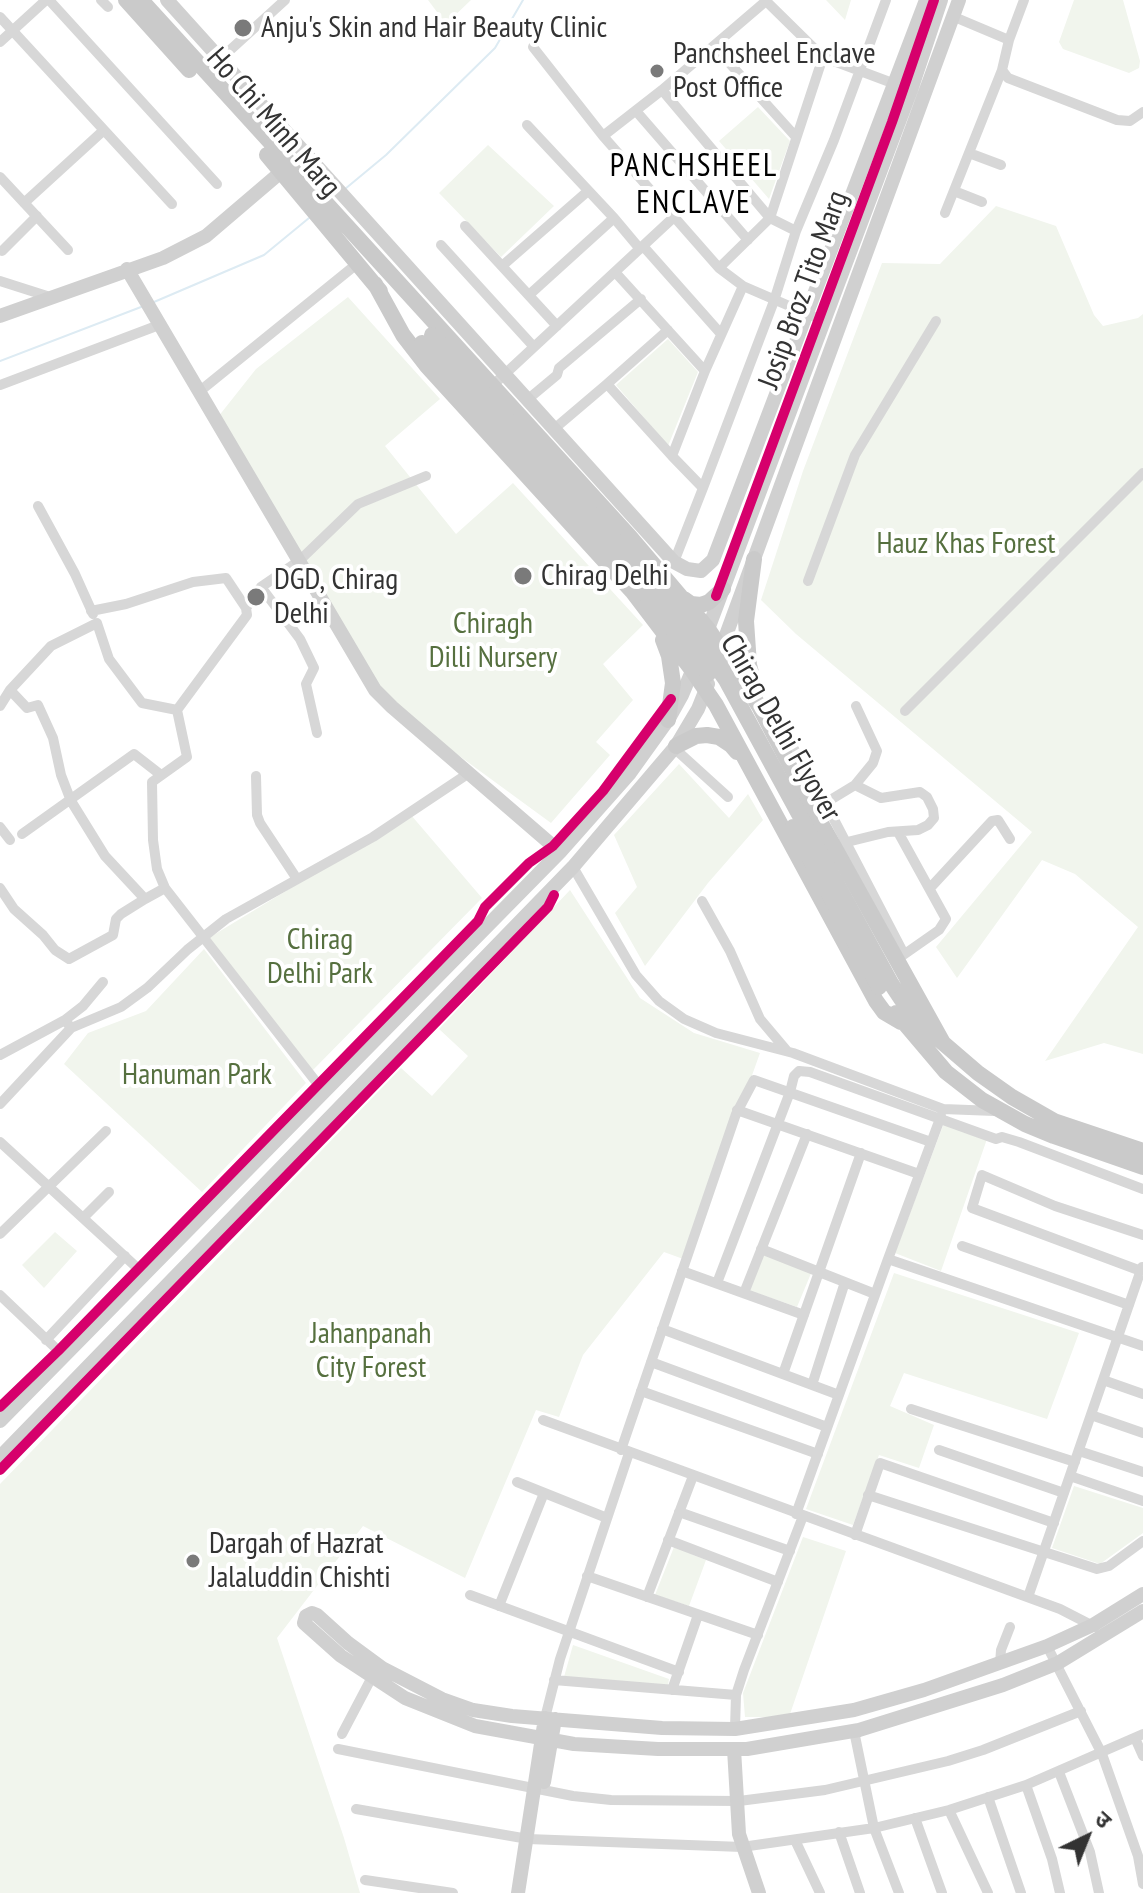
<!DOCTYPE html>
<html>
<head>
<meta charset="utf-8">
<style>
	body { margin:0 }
	#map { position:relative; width:1143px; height:1893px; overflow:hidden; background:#fff; font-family:"PT Sans Narrow","Noto Sans Devanagari",sans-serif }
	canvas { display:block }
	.north { position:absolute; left:1047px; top:1797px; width:80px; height:80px; -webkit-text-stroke:6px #fff; paint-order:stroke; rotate:43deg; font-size:22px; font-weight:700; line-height:32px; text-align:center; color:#333 }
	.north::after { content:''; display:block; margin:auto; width:28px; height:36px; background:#333; clip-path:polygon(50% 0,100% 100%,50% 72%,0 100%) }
</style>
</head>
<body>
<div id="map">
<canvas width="1143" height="1893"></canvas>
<div class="north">उ</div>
</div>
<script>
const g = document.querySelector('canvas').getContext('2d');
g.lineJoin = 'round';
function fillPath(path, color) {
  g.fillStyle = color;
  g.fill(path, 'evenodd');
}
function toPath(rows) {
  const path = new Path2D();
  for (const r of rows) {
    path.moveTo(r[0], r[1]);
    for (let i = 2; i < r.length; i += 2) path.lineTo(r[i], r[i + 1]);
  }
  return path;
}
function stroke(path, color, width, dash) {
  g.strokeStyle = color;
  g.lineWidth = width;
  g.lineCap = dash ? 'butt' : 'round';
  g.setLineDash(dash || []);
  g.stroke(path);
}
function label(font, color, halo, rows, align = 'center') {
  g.font = font + ' "PT Sans Narrow",sans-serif';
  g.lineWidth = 8;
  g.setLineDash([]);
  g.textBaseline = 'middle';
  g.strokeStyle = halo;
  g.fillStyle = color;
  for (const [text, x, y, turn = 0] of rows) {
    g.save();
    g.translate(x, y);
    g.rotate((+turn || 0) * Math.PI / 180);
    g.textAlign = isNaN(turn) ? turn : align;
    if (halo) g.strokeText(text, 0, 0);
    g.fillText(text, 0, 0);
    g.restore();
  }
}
fillPath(toPath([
	[428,0,471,0,446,24],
	[826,0,851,0,845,20],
	[1074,0,1123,0,1140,61,1139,68,1129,73,1063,49,1059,42],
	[758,107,790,141,769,199,719,141],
	[488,145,554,206,501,257,439,193],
	[996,206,1056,226,1094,315,1103,326,1138,318,1143,314,1143,1054,1104,1043,1045,1061,1138,927,1075,874,1042,860,957,978,936,947,1032,832,796,634,761,600,803,471,882,263,940,264],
	[348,297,440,399,385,446,456,534,513,483,643,625,603,664,633,700,596,742,610,755,551,823,413,722,380,686,218,417,256,369],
	[668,339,698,372,668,446,616,385],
	[679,764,729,818,748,794,763,820,708,883,645,966,615,913,637,887,614,835],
	[411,815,482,898,312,1071,207,939],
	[570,890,640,998,694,1033,760,1053,686,1260,664,1252,583,1355,559,1417,536,1410,465,1578,363,1526,277,1638,344,1838,360,1893,0,1893,0,1484,401,1068,432,1096,468,1056,439,1029],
	[204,949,306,1083,202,1192,64,1064,88,1033,146,1011],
	[944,1123,987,1139,941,1271,895,1253],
	[55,1232,77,1251,44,1288,22,1265],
	[762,1254,812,1271,797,1307,748,1290],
	[894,1273,1079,1333,1047,1419,904,1373,890,1406,934,1425,919,1468,879,1455,853,1525,806,1509],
	[1074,1486,1143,1508,1143,1533,1100,1564,1052,1548],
	[803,1537,846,1551,789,1717,745,1717,743,1693],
	[674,1547,706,1560,689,1606,655,1595],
	[573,1645,669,1679,668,1685,564,1677]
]), '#f1f5ed');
stroke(toPath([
	[345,189,386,155,495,48,523,0],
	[154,302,264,255,309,218],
	[0,361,141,307]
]), '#ddebf3', 2);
stroke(toPath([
	[49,0,217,184],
	[101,0,108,7],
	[952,16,1009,40,1024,0],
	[0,17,172,204],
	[1009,40,1002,70,1008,78,1117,120,1130,121,1143,112],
	[0,42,46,0],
	[714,46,796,137],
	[533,47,603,136,719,268,743,286,824,321],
	[206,72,285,0],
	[662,90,766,1,823,57],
	[636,111,748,240],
	[527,125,614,218,640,249],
	[603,136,662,90,770,218,796,231,774,301,703,488],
	[969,153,1001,165],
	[0,177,68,250],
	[954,191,982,202],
	[24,203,104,130],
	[945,213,1002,70],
	[465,226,557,326],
	[796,231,834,140,886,0],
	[441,245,534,347],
	[643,246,721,334],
	[2,251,37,216],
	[502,266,588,191],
	[719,268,770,218,823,57,911,90],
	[615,272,705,371,743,286],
	[0,281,47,296],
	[529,295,614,218],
	[607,384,668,330],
	[0,385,159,325],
	[492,386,674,217],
	[200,391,358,263],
	[527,400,557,375,559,368,641,299],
	[554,429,607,384,672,456,705,371],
	[672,456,703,488,674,562],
	[38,506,75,574,93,614],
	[808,581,855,455,936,321],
	[261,587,300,639,314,668,306,684,317,733],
	[91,611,126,604,193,582,226,578,246,608],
	[10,690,27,708,38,705,53,738,61,775,71,801,105,856,145,899,165,888],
	[0,706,10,690,51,646,97,623,109,659,142,703,177,710],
	[905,711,1143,473],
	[769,724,779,728,787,737,826,804,904,954],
	[674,748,728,797],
	[256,776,257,815,260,823,297,879],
	[855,785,873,763,877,751,856,706],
	[822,805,855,785,881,798,920,792,927,797,933,809,934,818,928,825,918,830,888,832,839,844],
	[0,827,10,840],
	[898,832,946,919,939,930,899,958],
	[22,834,134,754,161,775],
	[573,867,636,975,659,1001,684,1019,716,1033,793,1053,943,1109,995,1111],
	[931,887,992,821,998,820,1010,839],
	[0,888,14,909,43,935,55,950,69,959,113,935,116,919,121,914,145,899],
	[702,901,730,951,760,1019,787,1051],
	[65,1020,83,1006,103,982],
	[0,1055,65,1020,71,1028],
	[324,1092,165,888,157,869,153,840,152,782,187,757,177,710,247,615,246,608,261,587,299,561,358,504,426,476],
	[0,1104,71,1028,121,1007,147,988,187,950,226,919,373,837,469,773],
	[737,1110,919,1174],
	[941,1116,888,1259,1143,1346],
	[0,1142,145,1275],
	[83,1218,109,1192],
	[0,1234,106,1131],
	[962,1246,1129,1305],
	[761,1249,875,1294],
	[682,1271,804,1315],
	[1141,1271,972,1208,982,1175,1055,1206,1143,1235],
	[717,1283,790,1092,794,1076,799,1071,810,1072,996,1139,1002,1137,1019,1142,1143,1189],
	[744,1293,807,1134],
	[0,1295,65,1357],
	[662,1329,839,1395],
	[46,1340,125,1256],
	[651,1362,827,1427],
	[783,1374,861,1153],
	[1103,1380,1143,1394],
	[812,1385,845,1282],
	[641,1391,818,1454],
	[911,1409,1075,1462],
	[1091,1415,1143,1433],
	[543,1420,1060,1609,1095,1627],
	[621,1450,736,1114,754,1080,931,1142],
	[939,1450,1064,1493],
	[1079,1451,1143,1472],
	[1070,1476,1143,1501],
	[517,1482,607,1518],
	[868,1495,1097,1569,1109,1566,1143,1541],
	[679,1512,790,1551],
	[796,1514,888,1259],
	[855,1535,880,1463,1054,1523],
	[668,1540,778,1582],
	[587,1576,758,1635],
	[470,1595,679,1672],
	[647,1597,693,1476],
	[1028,1597,1142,1267],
	[499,1606,544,1493],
	[1047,1646,1102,1754,1138,1856,1143,1884],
	[1000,1664,1001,1650,1010,1627],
	[554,1680,736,1695],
	[672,1690,698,1615],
	[545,1718,560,1659,629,1453],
	[735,1729,736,1695,744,1670,803,1516],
	[854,1731,874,1828,899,1893],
	[342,1734,372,1677],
	[1135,1738,1143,1756],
	[338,1749,573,1796,611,1800,739,1801,825,1790,948,1761,983,1750,1081,1711],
	[1059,1772,1090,1852,1099,1893],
	[1026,1785,1052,1859,1060,1893],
	[988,1797,1021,1893],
	[356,1809,528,1839,742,1847,874,1828,949,1810,1026,1785,1143,1734],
	[949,1810,988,1893],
	[915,1818,942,1893],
	[839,1832,860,1893],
	[795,1840,820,1893],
	[365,1880,453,1893]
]), '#d7d7d7', 10);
stroke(toPath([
	[167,0,674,562,687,569,701,571,713,560,926,0],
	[127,269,375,690,392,707,560,852],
	[0,316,163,258,206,236,281,172],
	[705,637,911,90,941,0],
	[718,657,959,0],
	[0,1421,560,852,630,773,668,720,682,695,695,664],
	[0,1457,573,867,676,746,698,709,708,684],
	[1143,1594,1093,1625,1047,1646,924,1690,854,1710,735,1729,662,1728,512,1716,473,1710,442,1699,382,1668,348,1643,317,1615,312,1613,306,1616,304,1623,341,1656,405,1698,475,1726,574,1744,658,1749,747,1749,859,1730,1003,1685,1058,1663,1143,1611],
	[734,1749,739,1834,759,1893],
	[544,1782,555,1719],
	[518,1893,545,1718]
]), '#d0d0d0', 14);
stroke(toPath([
	[126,0,189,70],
	[141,0,630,537,708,629,759,706,813,809,943,1043],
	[267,155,380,291],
	[375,284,403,335,427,366,632,591,692,670,716,705,876,1001,884,1012,901,1022],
	[754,559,746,621,749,665,756,692],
	[684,599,691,604,701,605,709,602,723,589],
	[663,640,669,656,673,683,668,720],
	[676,746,696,736,707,735,719,737,731,745,737,752],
	[892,985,914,1018,978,1073,1012,1097,1054,1121,1143,1151],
	[896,1013,946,1072,982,1100,1025,1124,1054,1136,1143,1167]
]), '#cacaca', 16);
stroke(toPath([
	[432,335,646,575,691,630,726,680,892,985],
	[422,343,637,583,708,674],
	[793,827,879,987]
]), '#cacaca', 16);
stroke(toPath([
	[716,596,892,122,934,0],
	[0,1407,58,1351,478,921,485,907,529,863,553,846,603,791,671,699],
	[0,1470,548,907,554,895]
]), '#d6006c', 10);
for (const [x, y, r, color] of [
	[243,28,10,"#7a7a7a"],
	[657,71,8,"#7a7a7a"],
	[523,576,10,"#7a7a7a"],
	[256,597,10,"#7a7a7a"],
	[193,1561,8,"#7a7a7a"]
]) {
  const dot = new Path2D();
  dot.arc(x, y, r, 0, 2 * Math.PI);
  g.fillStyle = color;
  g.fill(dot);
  stroke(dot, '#fff', 3);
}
label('30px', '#333', '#fff', [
	["Anju's Skin and Hair Beauty Clinic",261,28],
	["Panchsheel Enclave",673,54],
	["Post Office",673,88],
	["Chirag Delhi",541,576],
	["DGD, Chirag",274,580],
	["Delhi",274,614],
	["Dargah of Hazrat",209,1544],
	["Jalaluddin Chishti",209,1578]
], 'left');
label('30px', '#333', '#fff', [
	["Ho Chi Minh Marg",273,123,49],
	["Josip Broz Tito Marg",804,290,-70],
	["Chirag Delhi Flyover",780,728,60]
]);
label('30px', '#56703f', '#fff', [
	["Hauz Khas Forest",966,544],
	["Chiragh",493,624],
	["Dilli Nursery",493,658],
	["Chirag",320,940],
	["Delhi Park",320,974],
	["Hanuman Park",197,1075],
	["Jahanpanah",371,1334],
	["City Forest",371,1368]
]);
g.letterSpacing = '2px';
label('32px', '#000', '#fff', [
	["PANCHSHEEL",694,167],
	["ENCLAVE",694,204]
]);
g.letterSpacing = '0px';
</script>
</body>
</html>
